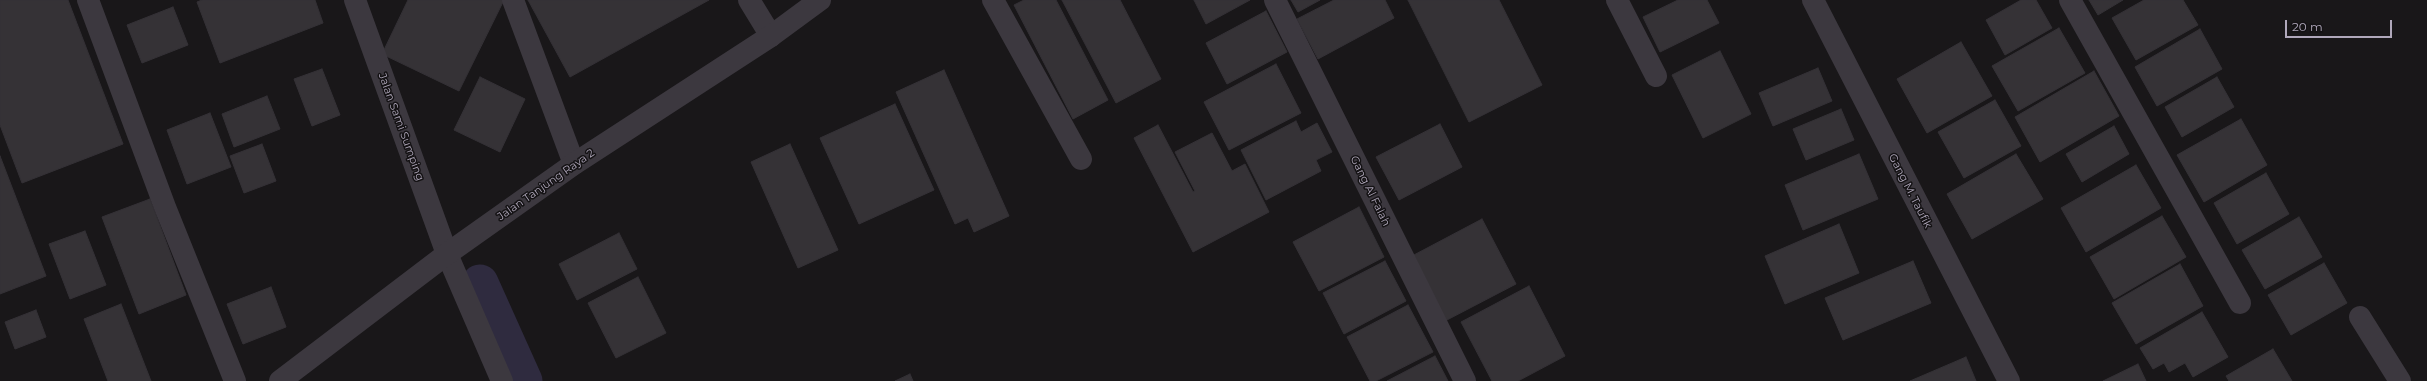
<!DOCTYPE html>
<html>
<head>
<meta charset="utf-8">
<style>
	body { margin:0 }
	#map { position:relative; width:2427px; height:381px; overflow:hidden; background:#191719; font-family:Montserrat,sans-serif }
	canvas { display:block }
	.scale { position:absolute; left:2285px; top:20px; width:107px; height:18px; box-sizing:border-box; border:2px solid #b0a8bb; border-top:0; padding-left:5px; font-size:12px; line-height:14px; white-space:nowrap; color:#b0a8bb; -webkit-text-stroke:3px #141214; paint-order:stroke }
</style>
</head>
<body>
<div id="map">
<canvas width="2427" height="381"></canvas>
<div class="scale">20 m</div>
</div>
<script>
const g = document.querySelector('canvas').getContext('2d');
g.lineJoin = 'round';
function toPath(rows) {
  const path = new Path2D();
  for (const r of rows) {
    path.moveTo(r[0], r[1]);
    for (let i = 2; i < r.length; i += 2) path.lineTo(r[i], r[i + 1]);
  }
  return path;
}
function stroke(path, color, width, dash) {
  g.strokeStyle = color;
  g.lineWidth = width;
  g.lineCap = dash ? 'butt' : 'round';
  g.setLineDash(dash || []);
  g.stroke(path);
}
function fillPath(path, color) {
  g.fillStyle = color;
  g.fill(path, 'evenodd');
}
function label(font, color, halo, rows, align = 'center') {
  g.font = font + ' Montserrat,sans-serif';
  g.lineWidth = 3;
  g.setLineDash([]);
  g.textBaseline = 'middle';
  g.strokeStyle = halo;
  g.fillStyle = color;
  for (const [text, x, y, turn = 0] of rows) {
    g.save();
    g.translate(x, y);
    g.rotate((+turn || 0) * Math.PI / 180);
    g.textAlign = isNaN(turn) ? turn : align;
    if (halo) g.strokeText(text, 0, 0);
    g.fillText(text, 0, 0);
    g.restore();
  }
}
stroke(toPath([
	[480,283,524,381]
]), '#2f2b3f', 37);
const building = toPath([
	[0,0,68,0,123,144,22,183,0,125,0,0],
	[202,0,315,0,323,23,220,63,197,2,202,0],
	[408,0,504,0,459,91,382,54,408,0],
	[528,0,709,0,570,77,528,0],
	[1024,0,1056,0,1108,100,1073,119,1014,5,1024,0],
	[1062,0,1120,0,1161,79,1116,103,1062,0],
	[1194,0,1250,0,1206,24,1194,0],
	[1291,0,1320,0,1298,12,1291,0],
	[1334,0,1385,0,1394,18,1318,59,1297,19,1334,0],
	[1408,0,1499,0,1542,85,1469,122,1408,0],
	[1678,0,1707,0,1719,23,1660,52,1643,17,1678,0],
	[2021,0,2036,0,2052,28,2005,55,1986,20,2021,0],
	[2089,0,2123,0,2098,15,2089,0],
	[2144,0,2183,0,2198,25,2136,60,2112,18,2144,0],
	[173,7,188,45,142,63,127,25,173,7],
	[1266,11,1287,52,1227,84,1206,43,1266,11],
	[2059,28,2085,73,2018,111,1992,66,2059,28],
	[2200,29,2222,69,2157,106,2135,67,2200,29],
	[1961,42,1992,96,1927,133,1897,79,1961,42],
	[1720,51,1751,114,1703,138,1672,75,1720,51],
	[1276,64,1301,113,1229,150,1204,102,1276,64],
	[1818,68,1832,101,1773,126,1759,93,1818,68],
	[322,69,340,115,312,126,294,79,322,69],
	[944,70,1009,216,974,232,968,218,955,224,896,92,944,70],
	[2094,71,2119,116,2040,162,2015,117,2094,71],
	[480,77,525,99,500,152,454,130,480,77],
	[2217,77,2234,107,2182,137,2165,107,2217,77],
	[267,96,280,129,234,147,222,114,267,96],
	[1995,100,2021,146,1964,178,1938,132,1995,100],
	[895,104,934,190,859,224,820,138,895,104],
	[1841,109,1854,140,1806,160,1793,129,1841,109],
	[210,113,231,167,187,184,167,130,210,113],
	[2241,119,2267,165,2204,202,2177,155,2241,119],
	[1296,121,1301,132,1317,123,1332,152,1316,160,1321,171,1266,200,1241,150,1296,121],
	[1440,124,1462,167,1399,200,1376,157,1440,124],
	[1158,125,1193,192,1195,191,1175,152,1212,133,1232,171,1245,164,1269,212,1193,252,1134,138,1158,125],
	[2114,126,2129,154,2082,182,2066,154,2114,126],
	[262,144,276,181,244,193,230,156,262,144],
	[790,144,838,250,798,268,751,162,790,144],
	[1859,154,1878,199,1803,230,1785,185,1859,154],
	[2016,154,2043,199,1972,239,1947,194,2016,154],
	[0,156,46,276,0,294,0,156],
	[2136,165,2161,208,2086,252,2061,208,2136,165],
	[2266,173,2289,214,2237,244,2214,203,2266,173],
	[150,199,186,295,139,314,102,217,150,199],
	[1359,207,1384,257,1319,291,1293,242,1359,207],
	[2162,216,2186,257,2114,299,2090,257,2162,216],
	[2299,217,2322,257,2265,289,2242,250,2299,217],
	[1482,219,1516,284,1445,321,1412,256,1482,219],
	[1839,224,1859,273,1785,304,1765,256,1839,224],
	[85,231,106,285,70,299,49,244,85,231],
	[619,233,637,269,577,300,559,264,619,233],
	[1385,261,1406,301,1344,334,1323,293,1385,261],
	[1913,261,1931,303,1843,340,1825,298,1913,261],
	[2324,263,2347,303,2291,335,2268,295,2324,263],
	[2180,264,2203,306,2136,344,2112,303,2180,264],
	[638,277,666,333,616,358,588,303,638,277],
	[1529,286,1565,356,1518,381,1492,381,1461,322,1529,286],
	[271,287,286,327,243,344,227,304,271,287],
	[121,304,151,381,108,381,84,319,121,304],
	[1408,305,1433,352,1376,381,1370,381,1347,337,1408,305],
	[36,310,46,337,15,349,5,322,36,310],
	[2202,312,2228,357,2193,377,2185,363,2169,372,2164,363,2153,369,2140,348,2202,312],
	[2273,349,2292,381,2229,381,2226,376,2273,349],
	[1435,356,1448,381,1387,381,1435,356],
	[1966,357,1976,381,1910,381,1966,357],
	[2138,364,2146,381,2103,381,2138,364],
	[910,374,913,381,895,381,910,374]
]);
fillPath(building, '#353236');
stroke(building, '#343136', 1);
stroke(toPath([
	[88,0,165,207,235,381],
	[355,0,447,254,502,381],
	[513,0,574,164],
	[749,0,771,36],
	[993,0,1081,159],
	[1275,0,1465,381],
	[1617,0,1656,76],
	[1813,0,2009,381],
	[2070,0,2240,303],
	[2360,317,2400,381]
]), '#3c383f', 22);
stroke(toPath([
	[280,381,447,254,574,164,771,36,820,0]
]), '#3c383f', 22);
label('11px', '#b0a8bb', '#141214', [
	["Jalan Sami Sumping",401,127,70],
	["Jalan Tanjung Raya 2",546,185,-35],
	["Gang Al Falah",1370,191,64],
	["Gang M. Taufik",1910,191,63]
]);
</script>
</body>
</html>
